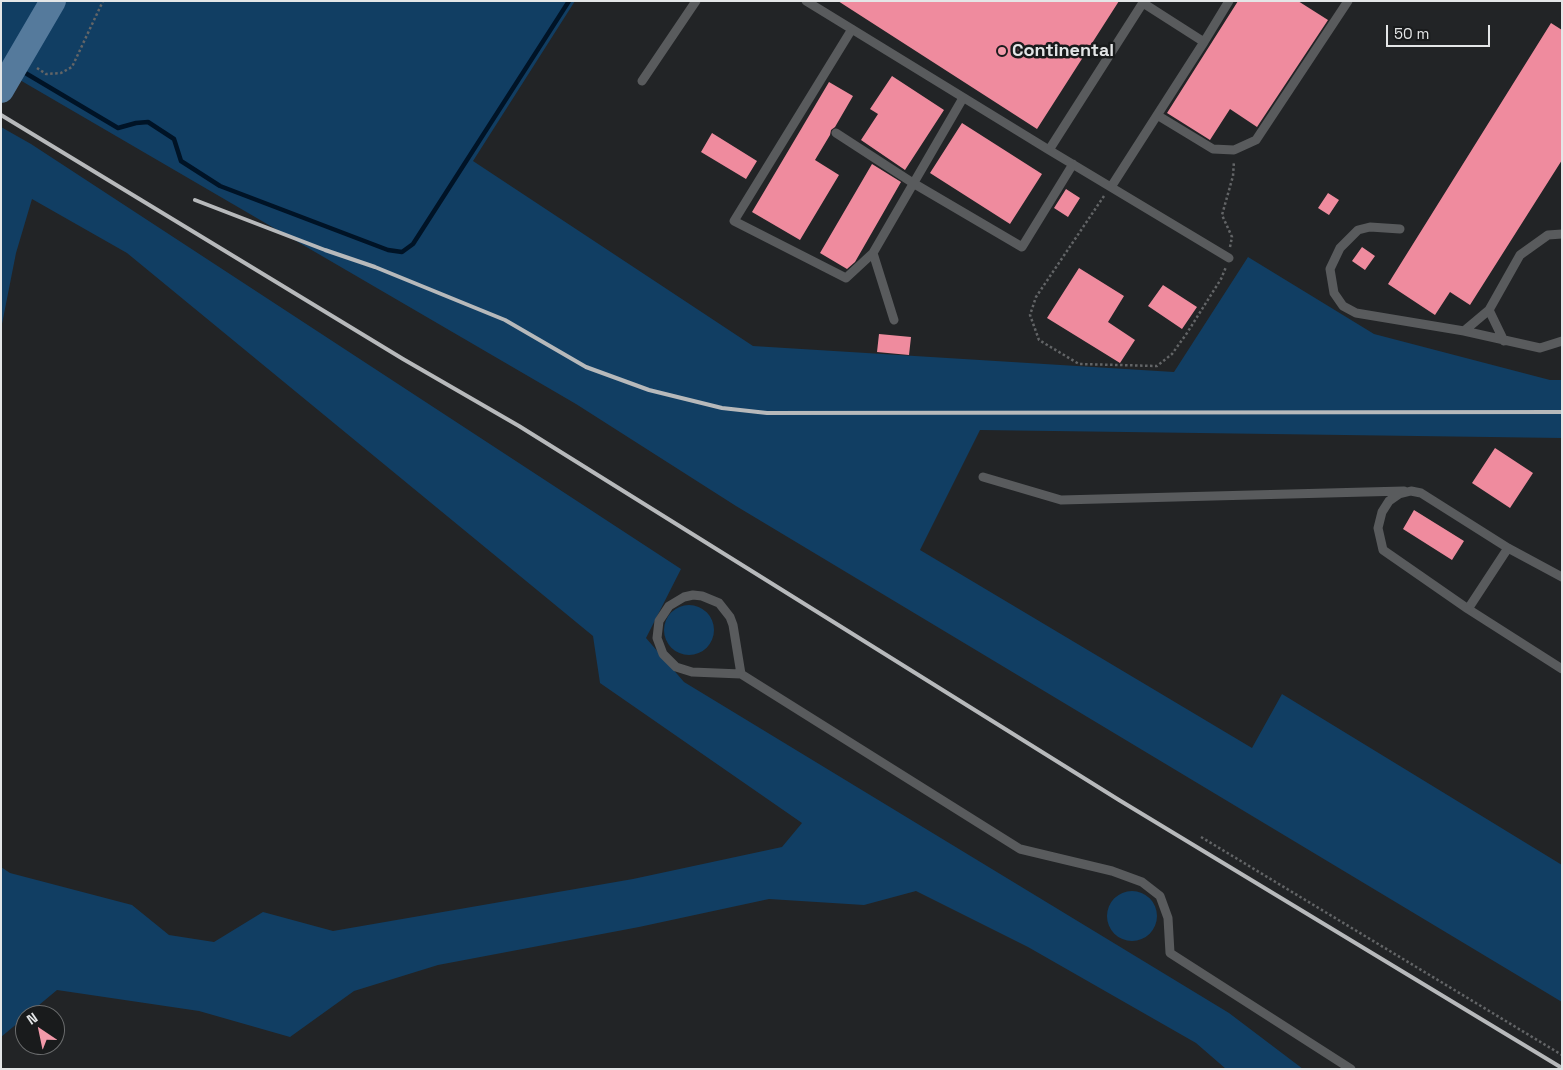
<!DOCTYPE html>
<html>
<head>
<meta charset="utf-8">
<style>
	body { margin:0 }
	#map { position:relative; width:1563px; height:1070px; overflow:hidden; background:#222426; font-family:"Space Grotesk",sans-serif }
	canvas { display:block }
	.frame { position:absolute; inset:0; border:2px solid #e4e6e7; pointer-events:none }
	.north { position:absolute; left:15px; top:1005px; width:50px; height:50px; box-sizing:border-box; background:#191b1c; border:1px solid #6a6c6d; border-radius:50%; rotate:326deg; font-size:14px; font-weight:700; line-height:20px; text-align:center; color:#e4e6e7 }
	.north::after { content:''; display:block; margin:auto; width:18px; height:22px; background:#f39aaa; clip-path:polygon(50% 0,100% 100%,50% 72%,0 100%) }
	.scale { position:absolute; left:1386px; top:25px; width:104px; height:22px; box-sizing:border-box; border:2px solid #e4e6e7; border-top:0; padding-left:6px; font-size:15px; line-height:18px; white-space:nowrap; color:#e4e6e7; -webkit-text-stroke:4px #191b1c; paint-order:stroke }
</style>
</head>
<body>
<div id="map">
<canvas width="1563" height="1070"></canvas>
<div class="frame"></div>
<div class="north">N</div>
<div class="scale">50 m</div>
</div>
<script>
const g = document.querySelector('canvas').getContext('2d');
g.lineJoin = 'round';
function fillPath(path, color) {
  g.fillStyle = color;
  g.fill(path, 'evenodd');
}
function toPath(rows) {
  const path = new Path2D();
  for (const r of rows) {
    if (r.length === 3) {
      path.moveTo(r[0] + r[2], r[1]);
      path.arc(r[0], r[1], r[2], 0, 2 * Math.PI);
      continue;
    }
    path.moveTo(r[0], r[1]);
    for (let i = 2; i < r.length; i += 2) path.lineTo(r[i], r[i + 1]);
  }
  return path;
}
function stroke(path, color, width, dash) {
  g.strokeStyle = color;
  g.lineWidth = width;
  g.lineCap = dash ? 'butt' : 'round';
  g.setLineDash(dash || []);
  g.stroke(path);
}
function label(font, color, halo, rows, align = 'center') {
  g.font = font + ' "Space Grotesk",sans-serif';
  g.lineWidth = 5;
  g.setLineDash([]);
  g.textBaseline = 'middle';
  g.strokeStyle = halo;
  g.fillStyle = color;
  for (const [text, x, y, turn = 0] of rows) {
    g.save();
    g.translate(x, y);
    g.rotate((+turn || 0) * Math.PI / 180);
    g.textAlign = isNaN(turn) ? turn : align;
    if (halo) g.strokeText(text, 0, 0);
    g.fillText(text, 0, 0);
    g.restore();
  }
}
fillPath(toPath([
	[1,1,575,1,473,161,753,346,1174,372,1248,257,1374,334,1550,380,1562,380,1562,438,980,430,920,550,1252,748,1282,694,1562,865,1562,1002,736,506,576,404,1,69],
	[1,127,31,144,681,569,646,638,684,682,1229,1013,1303,1069,1226,1069,1196,1043,1028,947,916,891,864,905,769,899,639,927,438,965,354,991,290,1037,199,1011,57,990,27,1015,25,1015,25,1017,1,1037,1,867,10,873,132,905,169,935,214,942,263,912,333,931,633,879,782,847,802,823,600,683,593,636,127,253,32,199,16,253,1,329],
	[689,630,25],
	[1132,916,25]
]), '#113e63');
stroke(toPath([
	[22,71,118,128,136,123,148,122,174,139,181,161,220,186,388,250,402,252,413,244,569,1]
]), '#001326', 4.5);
fillPath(toPath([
	[838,1,1119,1,1037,129],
	[1238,1,1298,1,1328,20,1257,127,1230,109,1210,140,1167,113],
	[1551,23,1562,30,1562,160,1470,305,1450,292,1435,315,1388,284],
	[892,76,944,110,905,170,861,140,878,114,870,109],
	[829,82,853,96,835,127,831,130,830,135,815,160,839,175,800,240,752,212],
	[962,123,1042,174,1010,224,930,173],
	[712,133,757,161,746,179,701,152],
	[872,164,901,182,855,262,847,269,820,253],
	[1066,189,1080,198,1068,217,1054,208],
	[1328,193,1339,200,1329,215,1318,208],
	[1362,247,1375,256,1365,270,1352,261],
	[1079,268,1124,296,1108,322,1135,340,1120,363,1047,318],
	[1163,285,1197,307,1182,329,1148,306],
	[879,334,911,337,909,355,877,352],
	[1495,448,1533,473,1510,508,1472,483],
	[1414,510,1464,541,1452,560,1403,529]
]), '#ef8b9e');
stroke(toPath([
	[37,68,46,74,61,73,72,67,103,1],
	[1104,196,1036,297,1030,315,1039,340,1079,364,1157,366,1172,354,1187,333,1221,279,1226,267],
	[1230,247,1232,237,1222,215,1233,176,1234,161],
	[1201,837,1562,1055]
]), '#636567', 2.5, [2.5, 2.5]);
stroke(toPath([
	[806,1,1049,150,1144,1],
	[852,29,734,221,846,278,873,253,963,98],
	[1204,42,1229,1],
	[642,81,696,1],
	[1157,115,1213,149,1234,150,1256,140,1348,1],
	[836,133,913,183,1022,247,1073,164],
	[1049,150,1229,258],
	[1111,187,1204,42,1143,3],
	[1400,229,1370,227,1358,230,1340,248,1330,269,1334,293,1343,306,1356,313,1464,331,1489,310,1520,255,1548,235,1562,234],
	[873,253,894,320],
	[1489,310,1504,341],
	[1464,331,1540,348,1562,341],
	[983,477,1061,500,1404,491],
	[1562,577,1508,548,1421,493,1411,491,1399,494,1389,501,1382,512,1378,528,1383,550,1468,609,1562,669],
	[1468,609,1508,548],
	[741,674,733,625,730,617,719,603,702,596,693,595,684,597,669,606,659,621,657,638,663,654,676,667,692,672,741,674,1020,849,1112,871,1142,882,1160,896,1168,918,1170,953,1351,1069]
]), '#595b5d', 9);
stroke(toPath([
	[1,90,53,1]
]), '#557a9c', 26);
stroke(toPath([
	[1,115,403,359,519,426,1119,800,1562,1068],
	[195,200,325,250,375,267,505,320,586,367,649,390,722,408,767,413,1562,412]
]), '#b7b9bb', 4);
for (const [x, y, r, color] of [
	[1002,51,5,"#f39aaa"]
]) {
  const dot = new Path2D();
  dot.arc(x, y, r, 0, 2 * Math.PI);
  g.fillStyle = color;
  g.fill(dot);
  stroke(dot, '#191b1c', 2);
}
label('bold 18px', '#e4e6e7', '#191b1c', [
	["Continental",1012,51]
], 'left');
</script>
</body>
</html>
